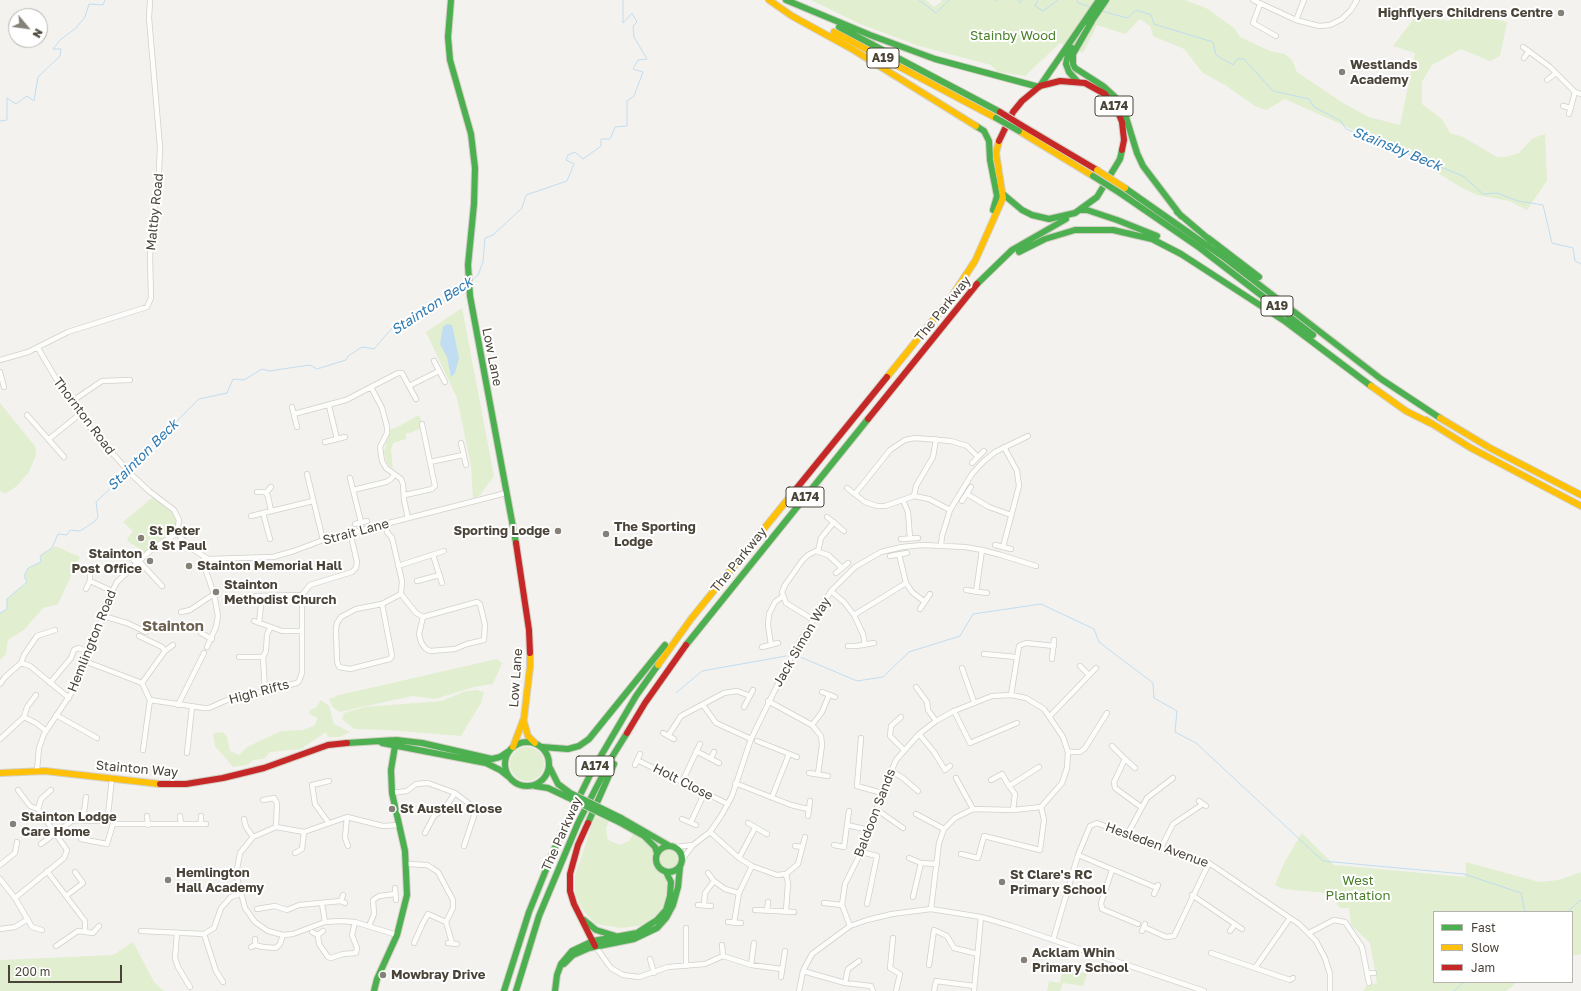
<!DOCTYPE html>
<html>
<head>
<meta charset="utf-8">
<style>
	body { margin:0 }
	#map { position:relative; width:1581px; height:991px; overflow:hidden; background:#f4f2ee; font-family:"Golos Text",sans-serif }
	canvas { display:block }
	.legend { position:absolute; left:1433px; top:911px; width:140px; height:72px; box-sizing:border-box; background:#fff; border:1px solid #b7b4b0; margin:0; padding:5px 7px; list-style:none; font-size:12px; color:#4b4439 }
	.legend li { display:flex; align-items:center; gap:8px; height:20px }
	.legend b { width:20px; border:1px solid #b7b4b0 }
	.north { position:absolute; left:8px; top:8px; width:40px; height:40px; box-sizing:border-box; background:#fff; border:1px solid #b7b4b0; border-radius:50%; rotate:119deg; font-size:11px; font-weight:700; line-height:16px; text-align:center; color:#4b4439 }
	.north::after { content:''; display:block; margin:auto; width:14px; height:18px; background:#868178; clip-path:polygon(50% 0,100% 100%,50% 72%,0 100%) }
	.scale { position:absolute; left:8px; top:965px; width:114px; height:18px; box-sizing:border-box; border:2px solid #4b4439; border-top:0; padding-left:5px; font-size:12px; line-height:14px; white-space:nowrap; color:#4b4439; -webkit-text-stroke:3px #fff; paint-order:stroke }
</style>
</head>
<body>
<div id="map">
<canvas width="1581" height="991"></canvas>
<ul class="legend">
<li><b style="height:5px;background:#4caf50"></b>Fast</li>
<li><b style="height:5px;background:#ffc107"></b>Slow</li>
<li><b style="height:5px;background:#c62828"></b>Jam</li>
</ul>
<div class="north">N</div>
<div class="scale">200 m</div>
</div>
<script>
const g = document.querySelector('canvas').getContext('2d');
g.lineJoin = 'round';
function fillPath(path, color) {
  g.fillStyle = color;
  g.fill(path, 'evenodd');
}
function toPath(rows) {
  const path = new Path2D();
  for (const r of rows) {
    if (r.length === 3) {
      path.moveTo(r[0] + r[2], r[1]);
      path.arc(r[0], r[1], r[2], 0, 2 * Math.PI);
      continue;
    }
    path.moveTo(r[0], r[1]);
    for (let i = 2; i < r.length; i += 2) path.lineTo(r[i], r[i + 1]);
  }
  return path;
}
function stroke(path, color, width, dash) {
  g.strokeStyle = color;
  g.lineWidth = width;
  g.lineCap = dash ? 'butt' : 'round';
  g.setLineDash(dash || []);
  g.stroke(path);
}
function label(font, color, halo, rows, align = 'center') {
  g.font = font + ' "Golos Text",sans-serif';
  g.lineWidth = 4;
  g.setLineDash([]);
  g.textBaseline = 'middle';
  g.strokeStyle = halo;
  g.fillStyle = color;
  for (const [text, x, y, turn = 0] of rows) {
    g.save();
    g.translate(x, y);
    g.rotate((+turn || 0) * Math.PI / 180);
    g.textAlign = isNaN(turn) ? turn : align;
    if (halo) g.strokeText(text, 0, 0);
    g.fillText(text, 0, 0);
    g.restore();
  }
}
fillPath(toPath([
	[811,0,926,0,934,7,941,2,941,0,1185,0,1208,9,1234,28,1240,37,1270,51,1285,54,1292,60,1297,72,1343,103,1369,117,1400,125,1415,53,1393,46,1416,16,1450,21,1453,11,1507,22,1500,56,1490,61,1461,49,1432,65,1422,82,1422,104,1442,119,1450,133,1463,137,1497,157,1506,157,1519,153,1533,138,1545,134,1547,181,1527,210,1509,201,1477,195,1462,188,1409,155,1285,99,1266,110,1255,106,1225,85,1203,73,1184,49,1153,36,1150,26,1140,19,1125,34,1097,25,1083,53,1060,43,1025,76,998,72,991,65,919,46,860,24],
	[462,308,494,476,480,495,473,499,471,466,457,398,426,332],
	[0,403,35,446,36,455,29,472,17,486,5,494,0,491],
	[419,415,422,422,420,429,406,434,406,439,393,443,391,450,393,469,387,463,384,453,389,430,399,426],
	[153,497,173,511,177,519,175,529,145,552,129,542,127,539,133,531,123,522],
	[55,546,80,557,58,604,43,608,24,630,8,640,6,654,0,660,0,613,7,609,7,599,27,582,24,576,28,568,41,562,41,555],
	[497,659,502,663,493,684,474,687,435,699,412,696,339,712,332,706,329,699,339,695],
	[476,690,484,692,481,703,461,736,387,730,354,729,342,719,344,713,365,707,442,701,463,692],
	[321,700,329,706,334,724,350,732,340,737,328,737,326,732,301,749,270,752,264,759,253,760,247,765,233,767,215,746,213,733,223,732,227,737,230,751,239,755,247,747,281,731,303,730,314,726,318,718,309,714,310,710,316,708],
	[527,764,17],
	[595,816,609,821,606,828,607,837,610,841,620,845,629,841,633,834,645,842,653,851,653,866,665,878,667,884,666,900,660,911,645,925,621,928,596,924,586,914,579,904,575,892,575,875],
	[1302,833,1334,865,1465,877,1466,862,1539,882,1559,880,1581,872,1581,954,1572,956,1572,912,1434,912,1434,982,1515,982,1514,985,1506,991,1363,991,1367,985,1377,983,1370,943,1351,925,1349,908,1340,908,1337,904,1336,894,1284,889,1275,885,1285,861],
	[669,859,9],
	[133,942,154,982,164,991,0,991,0,960,113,955],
	[1062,970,1075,970,1087,974,1083,986,1063,983,1060,991,1047,991,1049,981,1060,983]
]), '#e1eecf');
fillPath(toPath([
	[447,324,452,325,459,358,455,373,451,377,447,357,440,344,443,327]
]), '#c0ddf1');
stroke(toPath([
	[919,0,936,13,949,0],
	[995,0,998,0],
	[1017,0,1020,3,1022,0],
	[1038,0,1035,6,1043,11,1058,0],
	[1077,0,1078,3,1091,7],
	[1102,11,1127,18,1136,10,1151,15,1154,24,1213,42,1216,55,1233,65,1237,59,1244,59,1273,91,1309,99,1314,107,1341,121,1346,129,1463,176,1483,194,1497,193,1518,201,1543,205,1552,243,1573,248,1575,261,1581,264],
	[0,121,7,120,7,98,16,104,27,96,34,101,38,77,60,56,61,49,53,49,60,40,76,28,85,17,89,4,103,5,105,0],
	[471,281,478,275,483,262,485,238,493,235,522,208,526,195,567,181,574,164,566,160,568,155,575,152,583,159,601,146,601,139,610,139,615,127,627,126,627,101,634,96,643,72,633,69,638,60,647,59,634,37,633,26,637,22,632,13,623,23,623,0],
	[129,469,199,399,227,393,233,379,244,380,262,369,269,371,310,365,317,369,346,360,348,356,362,347,374,349,393,327,426,312,467,284],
	[0,613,7,609,7,599,27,582,24,576,28,568,41,562,40,557,41,555,52,548,58,534,67,535,70,530,80,531,94,522,98,517,96,502,114,485,119,477,126,471],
	[798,656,857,681,883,677,909,652,960,636,973,614,1041,604,1094,629,1099,642,1153,683,1154,698,1177,711,1175,732,1196,743,1323,861,1464,874,1521,893,1525,912],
	[676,693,702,671,786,656],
	[1567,912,1581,900],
	[1454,991,1464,982]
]), '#c0ddf1', 1);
const street = toPath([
	[1253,0,1296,20,1319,26,1330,25,1342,19,1351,10,1357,0],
	[1260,4,1253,23,1276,36],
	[1296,20,1304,0],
	[1523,47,1550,67,1575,92,1581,94],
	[1524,58,1529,51],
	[1547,80,1556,73],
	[1563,106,1571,108],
	[1569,114,1575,92],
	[38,348,68,399,95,434,132,475,149,491,174,510,179,520,177,533],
	[0,360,28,352,68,332,147,307,151,298,150,256,159,171,160,147,149,18,150,0],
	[434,361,445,382],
	[0,372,4,387],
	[409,386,439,371],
	[371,387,382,408,387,427,387,433,380,447,382,461,386,468,401,479,403,484,404,500,408,518],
	[71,402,102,381,130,380],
	[329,406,337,439],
	[292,407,297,427],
	[294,414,346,400,398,373,402,373,416,399],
	[27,415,64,457],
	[49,439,80,414],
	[325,442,345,437],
	[461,443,466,465],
	[430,462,463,455],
	[972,463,984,451],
	[307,474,323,540],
	[350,478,361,522],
	[847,488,865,502,877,506,885,506,914,496,929,499,950,510],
	[353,490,386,482,391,479,394,475],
	[257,492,265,492,268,496,271,511],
	[266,493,271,487],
	[855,494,890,450,905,440,915,438,951,441,967,446,978,457],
	[967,494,989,507,1011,515],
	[405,495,432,489,435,486,422,424],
	[914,496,916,486,933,457,936,439],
	[903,500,908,512,910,538],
	[962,501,971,487],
	[263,513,270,539],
	[251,516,313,501],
	[827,517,844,531],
	[386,523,387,532,392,538,402,581,401,594],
	[355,524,367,521],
	[177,533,188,546,208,559,273,557,294,551,323,540,506,493],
	[901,539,918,538],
	[941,545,942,536,950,510,972,474,983,462,995,452,1028,436],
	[995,545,1011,549],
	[1003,547,1019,486,1017,471,1004,447],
	[818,551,821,538,834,522],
	[125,553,137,563],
	[899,554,906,583,912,592,925,602],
	[433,555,442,583],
	[890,556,907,553],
	[204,558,203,563,214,594,218,616,216,627,207,647],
	[139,561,162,586],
	[398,566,444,551],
	[836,573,848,563],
	[90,581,112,591],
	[417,581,440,575],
	[86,589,90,581,90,574],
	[966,590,987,593],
	[831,591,844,602,854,615,863,634,865,645],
	[976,592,982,550],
	[401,594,416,613,423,617,477,602,480,604,485,625,484,640,467,644,455,649,430,651,425,648,421,642,419,634,423,617],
	[256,596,302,595],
	[382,604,392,656,390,659,350,669,339,667,337,661,336,629,337,623,341,617,356,609,382,604,401,594],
	[920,609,930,594],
	[181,612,190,610,214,594],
	[854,615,906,583],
	[103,616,127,623,146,632],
	[812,619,786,603,782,592,785,585,802,561,808,555,816,551,828,555,842,568],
	[254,621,282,631,302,631],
	[259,623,262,596],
	[201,633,212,639],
	[139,636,162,647,165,651],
	[771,645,768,625,769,614,775,602,783,596],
	[848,646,856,646,874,643],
	[762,647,778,643],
	[984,654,1016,657],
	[239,657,263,657],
	[1052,659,1054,640],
	[87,662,142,683,150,700,204,708,209,708,227,700,297,683,299,681,302,673,302,595,310,585,352,572,356,568,357,562,350,532],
	[21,663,24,655,37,636,55,630],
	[1080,666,1089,675],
	[962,668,974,702],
	[50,683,71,658,74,650,78,648,90,652],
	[142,683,165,651,173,645],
	[0,684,5,677,21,663,30,666,69,698],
	[916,687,927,702,928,710,936,721],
	[265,691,263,657,266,651,267,635,270,628],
	[822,692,835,697],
	[1011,695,1019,646,1026,643,1054,646],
	[768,701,812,725,817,731,821,736,822,745,818,774],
	[178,705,204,653],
	[703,705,716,723,751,739],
	[744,707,753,690],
	[954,711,970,743,1017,723],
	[56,715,97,738],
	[1050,716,1096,668],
	[24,717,27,707,36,695],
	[901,717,891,726,890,736,904,750],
	[812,725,822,712,829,695],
	[663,733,674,739],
	[919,734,934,752,945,770,950,766],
	[668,736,681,716,724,693,737,691,750,696],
	[861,738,857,786,882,793],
	[0,739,24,717,36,723,46,731],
	[757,741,797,757],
	[1112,746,1125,759,1114,782,1115,788,1141,807],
	[143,750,150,700],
	[696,751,719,763],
	[1068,752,1080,752,1085,748,1107,713],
	[187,753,192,707],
	[711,758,714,752],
	[1125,759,1135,768],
	[637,760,728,804],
	[635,765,640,754],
	[37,770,39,748,44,734,76,686,98,631,106,603,117,582,152,549,171,537,182,530,197,530],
	[891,771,903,778,918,791],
	[809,773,828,776],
	[956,778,973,809],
	[991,780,1002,774,1009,786],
	[682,782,700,744],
	[735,783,791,805,808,809],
	[392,793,407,791,416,784,428,783,455,793,472,806,475,813,464,846],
	[772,797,789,754],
	[263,800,274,798,277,803,276,827],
	[1199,801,1206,806],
	[38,809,41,799,51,790],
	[876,809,903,828],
	[1013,810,1015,794,1009,786,1039,767],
	[916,814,944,829],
	[147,816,148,825],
	[180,816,181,824],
	[201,816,201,824],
	[808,816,810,801],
	[347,817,345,838,348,846],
	[244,819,246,827,253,837],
	[682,819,696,825],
	[83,820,86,797],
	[328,822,315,804,312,785,329,781],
	[691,822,704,794],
	[748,823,767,834],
	[113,824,206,824],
	[847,825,849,811],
	[710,832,739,858,752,866,777,875,786,874,798,864,805,837],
	[425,833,434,816,445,808,455,793],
	[1127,835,1147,798,1173,778],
	[81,839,107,844,113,824],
	[41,844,73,820,98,821,108,815,112,778],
	[834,845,844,847,847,825,869,830],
	[795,846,802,847],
	[675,847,693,845],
	[1161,848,1173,824,1203,804],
	[861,852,877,856,867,904],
	[295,853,302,849,304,832],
	[961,854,978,858,984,836,1040,850,1044,820,1041,807],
	[1078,855,1157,888],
	[739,858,755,828],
	[909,858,921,863],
	[682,860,693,845,710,832,721,816,732,796,751,739,795,649,831,591,855,567,881,552,902,547,922,545,965,547,982,550,1001,555,1036,566],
	[407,864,427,865,432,868,438,872,453,900,453,908,446,922,428,914,422,925,414,943],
	[0,865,15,853,17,842],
	[1112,870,1101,903,1102,909,1138,924],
	[47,871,85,921,85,931],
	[708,873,714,881,725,889,739,893],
	[786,874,788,883,786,911],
	[0,879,15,898,64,858,67,850,38,809,30,806,18,790],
	[395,888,396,900],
	[1154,894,1158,885],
	[343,895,341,901,345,903],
	[1192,895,1242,929],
	[66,896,83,883,75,872],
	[913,897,921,863,937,864],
	[15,898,32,927,42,930],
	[824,903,842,905],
	[322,904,325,922],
	[698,905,711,906],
	[704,905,705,893,714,881],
	[257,909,275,906,287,910,299,905,341,901],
	[755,910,794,912],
	[767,911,768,902],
	[446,922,452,943],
	[728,922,741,923],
	[734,923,739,893,752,866],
	[369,926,374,914,373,900,379,896,395,894],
	[850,926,842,905,845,884,861,852,882,793,896,760,919,734,936,721,954,711,992,696,1011,695,1026,698,1044,709,1063,737,1068,752,1067,768,1062,783,1041,807,1013,810,973,809,955,818,944,829,939,843,931,909],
	[1144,927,1166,937,1174,936,1209,863],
	[686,928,686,966],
	[0,929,15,927,28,919],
	[141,931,204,934,214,928,221,908,231,897,240,894],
	[1142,931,1145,924],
	[1230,931,1235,924],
	[312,932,318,935,323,931],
	[177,933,175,958,178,967,190,987],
	[1309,933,1334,920,1345,922,1362,947,1369,983],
	[204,934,216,971,223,982],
	[318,935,319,944,328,957,331,958,343,954,356,953,357,948,352,935,355,922],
	[397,935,355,922,340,921,325,922,293,934,283,935,268,931,255,922,245,908,236,874,240,853,253,837,276,827,304,832,347,817,383,826,399,825],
	[893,938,890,968,900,974,896,991],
	[1053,940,1078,855,1090,826,1097,823,1173,853,1209,863,1299,924,1316,941,1325,958,1330,974,1330,991],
	[448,943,457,944],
	[255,945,263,947,276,948,280,944,283,935],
	[722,945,723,956],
	[56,946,78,931,93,933,99,926],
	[595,946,611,968,623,975,639,977,668,967,705,964,723,956,751,965,782,969],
	[251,947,255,945,255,939],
	[1211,953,1290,980,1293,978],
	[650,959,654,973],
	[751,965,754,943],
	[929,965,934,930,947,936,954,948,978,954],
	[1255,968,1290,918],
	[803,971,845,983,871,986,873,991],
	[1368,973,1374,973],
	[781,977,785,951],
	[845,983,848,969,859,961],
	[799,991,803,971,812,954,850,926,867,920,892,914,931,909,981,917,1012,926,1204,991],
	[934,991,936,981,974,986],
	[974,991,981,917]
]);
const fast = toPath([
	[451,0,448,37,450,60,471,134,475,168,474,204,468,265,470,296,516,543],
	[786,0,870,35,935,59,1039,87],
	[1092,21,1073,54,1073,64,1075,68,1103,86,1115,97,1125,114,1137,153,1143,166,1181,216],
	[1089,25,1106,0],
	[839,27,1000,112],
	[1072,48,1068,54,1066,64,1069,72,1077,81],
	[1040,86,1099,0],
	[976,126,984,131,989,141,990,160,997,196,993,210],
	[1125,188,1222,256,1381,379,1440,418],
	[1120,193,1200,248,1313,335],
	[1003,194,1022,210,1032,215,1049,219,1075,213,1097,197,1120,159,1122,150],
	[1080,210,1087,210,1117,220,1157,236],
	[1177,212,1211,241],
	[1208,238,1259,277],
	[1019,252,1045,239,1075,230,1113,230,1152,239,1181,254,1286,322,1371,386],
	[977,284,1012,250,1066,219],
	[686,645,868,419],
	[527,764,22],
	[347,743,396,740,422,743,492,759,500,757,509,751],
	[382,743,486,763,500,770,510,778],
	[542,747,568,749,579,746,589,739,665,645],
	[549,766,558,784,570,793],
	[535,786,548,788,567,797],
	[621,818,668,845],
	[619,822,644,836,655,847,657,853],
	[588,823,614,764],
	[669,859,13],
	[584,920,596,930,619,937],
	[564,964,573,955,589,948,634,939,657,928,666,918,673,905,678,887,680,867],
	[374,991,377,979,397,935,407,895,405,851,392,793,391,770,396,740],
	[504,991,529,912,558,840,592,771,636,696,658,665],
	[516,991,539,916,578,823,612,757,627,733],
	[555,991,557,975,561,964,572,951,593,941,637,933,657,920,666,910,670,896,671,882,666,872]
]);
const slow = toPath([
	[769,0,792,16,852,49,976,126],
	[834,32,996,118],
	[1019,131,1093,176],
	[887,377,950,299,975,261,1003,198,996,153,999,141],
	[1371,386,1406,411,1430,423],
	[1440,418,1490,448,1581,495],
	[1426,420,1471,448,1581,506],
	[658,665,691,619,792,494],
	[524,722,528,736,535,743],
	[513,747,524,718,530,667,530,653],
	[0,773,45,771,160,784]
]);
const jam = toPath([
	[1021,125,1097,170],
	[999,141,1013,112,1022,101,1040,86,1060,81,1085,83,1105,94,1118,112,1122,122,1124,140,1122,150],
	[868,419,977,284],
	[792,494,887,377],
	[516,543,529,630,530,653],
	[627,733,645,703,686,645],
	[160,784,186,784,223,778,264,768,328,745,347,743],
	[588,823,578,845,570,874,570,891,574,904,595,946]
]);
stroke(street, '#d2d0cb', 6);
stroke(fast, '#d3cfc5', 8);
stroke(slow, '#d3cfc5', 8);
stroke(jam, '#d3cfc5', 8);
stroke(street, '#fdfdfc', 4.5);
stroke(fast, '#4caf50', 6);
stroke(slow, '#ffc107', 6);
stroke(jam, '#c62828', 6);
const fastBridge = toPath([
	[996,118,1019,131],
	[1093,176,1120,193],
	[570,793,621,818],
	[567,797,619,822]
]);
const slowBridge = toPath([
	[1097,170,1125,188]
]);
const jamBridge = toPath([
	[1000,112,1021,125]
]);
stroke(fastBridge, '#d3cfc5', 8, []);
stroke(slowBridge, '#d3cfc5', 8, []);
stroke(jamBridge, '#d3cfc5', 8, []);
stroke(fastBridge, '#4caf50', 6);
stroke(slowBridge, '#ffc107', 6);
stroke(jamBridge, '#c62828', 6);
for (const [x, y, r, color] of [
	[1561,13,4,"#868178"],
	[1342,72,4,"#868178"],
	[558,531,4,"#868178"],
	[606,534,4,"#868178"],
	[141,538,4,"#868178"],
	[150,561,4,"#868178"],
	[189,566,4,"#868178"],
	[216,592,4,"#868178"],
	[392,809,4,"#868178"],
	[13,824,4,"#868178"],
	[168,880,4,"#868178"],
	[1002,882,4,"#868178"],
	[1024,960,4,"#868178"],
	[383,975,4,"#868178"]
]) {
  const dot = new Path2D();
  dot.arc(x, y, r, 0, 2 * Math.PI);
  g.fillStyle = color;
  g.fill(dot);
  stroke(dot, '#fff', 1.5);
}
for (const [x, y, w] of [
	[883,58,32],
	[1114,106,38],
	[1277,306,32],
	[805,497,38],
	[595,766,38]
]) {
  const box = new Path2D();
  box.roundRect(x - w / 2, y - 10, w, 20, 3);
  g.fillStyle = '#fff';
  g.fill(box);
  stroke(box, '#4b4439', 1);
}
label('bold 12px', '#4b4439', null, [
	["A19",883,58],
	["A174",1114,106],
	["A19",1277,306],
	["A174",805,497],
	["A174",595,766]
]);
label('bold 13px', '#4b4439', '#fff', [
	["Highflyers Childrens Centre",1553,13,"right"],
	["Westlands",1350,65],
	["Academy",1350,80],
	["The Sporting",614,527],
	["Lodge",614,542],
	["St Peter",149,531],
	["& St Paul",149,546],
	["Sporting Lodge",550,531,"right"],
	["Stainton",142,554,"right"],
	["Post Office",142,569,"right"],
	["Stainton Memorial Hall",197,566],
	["Stainton",224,585],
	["Methodist Church",224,600],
	["St Austell Close",400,809],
	["Stainton Lodge",21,817],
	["Care Home",21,832],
	["Hemlington",176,873],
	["Hall Academy",176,888],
	["St Clare's RC",1010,875],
	["Primary School",1010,890],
	["Acklam Whin",1032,953],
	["Primary School",1032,968],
	["Mowbray Drive",391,975]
], 'left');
label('13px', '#4a7f2a', '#fff', [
	["Stainby Wood",1013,36],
	["West",1358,881],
	["Plantation",1358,896]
]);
label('13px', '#4b4439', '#fff', [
	["Maltby Road",155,212,-84],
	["The Parkway",943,309,-51],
	["Low Lane",492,357,79],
	["Thornton Road",84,416,53],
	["Strait Lane",356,532,-15],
	["The Parkway",739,560,-51],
	["Hemlington Road",92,641,-68],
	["Jack Simon Way",802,642,-60],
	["Low Lane",516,678,-86],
	["High Rifts",259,692,-15],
	["Stainton Way",137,769,5],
	["Holt Close",683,782,27],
	["Baldoon Sands",875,813,-69],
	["The Parkway",562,834,-66],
	["Hesleden Avenue",1157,845,20]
]);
label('italic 14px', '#2e7ab2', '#fff', [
	["Stainsby Beck",1397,149,22],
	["Stainton Beck",432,306,-33],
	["Stainton Beck",143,455,-45]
]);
label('bold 15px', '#6e6250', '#fff', [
	["Stainton",173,626]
]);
</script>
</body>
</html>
